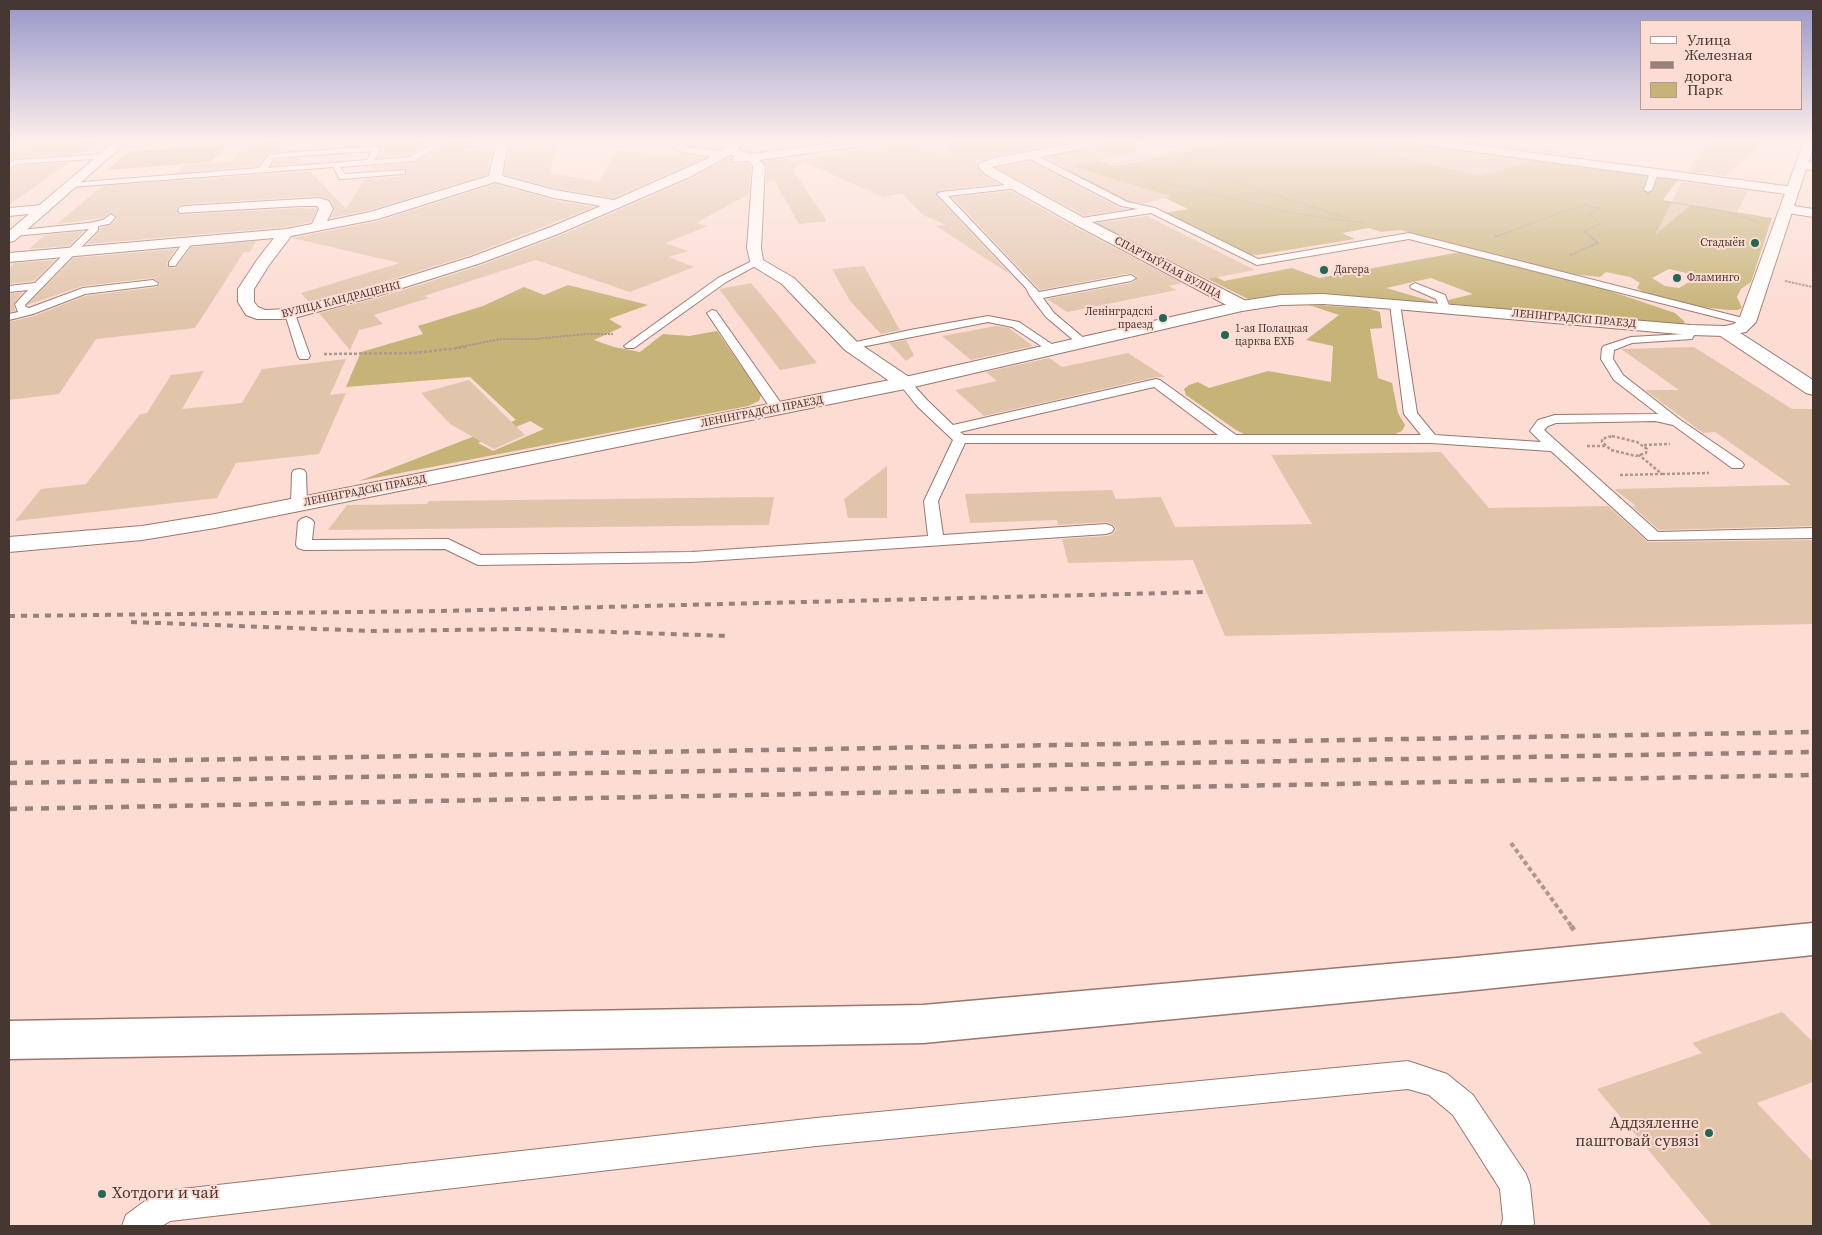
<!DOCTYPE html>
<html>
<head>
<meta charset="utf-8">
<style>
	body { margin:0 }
	#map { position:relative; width:1822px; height:1235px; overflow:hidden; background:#fcdcd3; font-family:"Source Serif 4",serif }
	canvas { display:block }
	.frame { position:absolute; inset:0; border:10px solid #473732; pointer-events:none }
	.legend { position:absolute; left:1640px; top:20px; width:162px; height:90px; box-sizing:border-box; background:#fcdcd3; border:1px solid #b49a93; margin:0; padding:6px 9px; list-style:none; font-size:15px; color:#473732 }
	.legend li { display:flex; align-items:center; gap:10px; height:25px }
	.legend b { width:25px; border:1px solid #b49a93 }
</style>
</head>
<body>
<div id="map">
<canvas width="1822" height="1235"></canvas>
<div class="frame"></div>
<ul class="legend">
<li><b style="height:6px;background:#fff"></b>Улица</li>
<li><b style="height:6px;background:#98817a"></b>Железная дорога</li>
<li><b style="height:14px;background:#c6b378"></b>Парк</li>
</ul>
</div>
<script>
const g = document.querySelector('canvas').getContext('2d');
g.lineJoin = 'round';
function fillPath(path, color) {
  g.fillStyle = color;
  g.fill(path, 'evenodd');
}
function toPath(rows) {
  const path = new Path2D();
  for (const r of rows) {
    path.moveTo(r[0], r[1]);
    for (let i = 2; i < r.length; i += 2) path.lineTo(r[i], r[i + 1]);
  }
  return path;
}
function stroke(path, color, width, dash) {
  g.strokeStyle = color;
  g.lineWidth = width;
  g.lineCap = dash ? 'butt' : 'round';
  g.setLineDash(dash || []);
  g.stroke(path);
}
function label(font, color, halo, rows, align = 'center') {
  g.font = font + ' "Source Serif 4",serif';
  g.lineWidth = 4;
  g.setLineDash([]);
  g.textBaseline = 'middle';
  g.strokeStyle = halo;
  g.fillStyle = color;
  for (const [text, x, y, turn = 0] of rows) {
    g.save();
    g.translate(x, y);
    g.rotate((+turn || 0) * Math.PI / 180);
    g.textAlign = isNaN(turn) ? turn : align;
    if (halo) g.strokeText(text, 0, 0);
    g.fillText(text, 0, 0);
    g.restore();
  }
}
fillPath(toPath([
	[1236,141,1406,141,1769,190,1768,192,1679,178,1663,200,1772,218,1751,282,1741,289,1737,297,1742,308,1738,310,1728,310,1703,307,1645,293,1637,288,1640,283,1630,277,1606,272,1600,277,1571,274,1474,251,1401,230,1381,232,1369,228,1342,233,1355,239,1257,255,1247,254,1163,213,1188,209,1165,198,1170,196,1159,193,1158,199,1130,203,1063,170,1075,168,1048,155,1067,150,1116,166],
	[1669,269,1699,276,1679,288,1665,286,1652,278],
	[228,145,210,162,108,170,127,152],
	[1109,222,1224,281,1292,268,1319,278,1460,252,1598,287,1675,313,1685,322,1681,325,1450,304,1448,300,1473,294,1431,278,1386,288,1438,303,1325,295,1287,295,1248,299,1096,223],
	[568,285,648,305,609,319,622,327,594,340,614,347,640,352,663,334,689,336,717,331,761,395,759,401,748,406,359,481,516,420,470,377,346,387,361,352,423,334,418,326,483,306,524,287,544,295],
	[530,421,544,429,493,451,478,443],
	[1309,305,1367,308,1380,312,1382,328,1370,329,1378,378,1392,383,1398,413,1405,425,1402,431,1395,434,1257,435,1244,434,1236,430,1186,395,1184,389,1189,385,1198,382,1209,388,1268,371,1331,382,1333,346,1306,340,1339,315]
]), '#c6b378');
fillPath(toPath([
	[100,141,82,154,15,158,9,161,9,156,19,146],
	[258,141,283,141,292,151,269,152,258,166,177,173,184,165,232,161,246,144,256,144],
	[432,141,409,155,378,158,387,144],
	[448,141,476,141,461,151,493,149,487,175,370,210,330,218,335,210,331,200,319,196,185,204,180,205,176,209,180,215,300,208,317,209,311,222,286,227,87,244,99,231,100,228,110,225,116,220,116,216,111,212,102,218,57,224,102,186,310,171,346,209,365,179,405,176,407,174,405,168,370,170,373,166,415,163],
	[951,141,1078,141,994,156,979,161,977,167,984,176,999,184,941,190,935,194,1011,275,936,226,946,225,923,215,902,193,883,197,804,162,793,170,827,221,799,224,774,180,766,184,767,166,764,161,786,158,788,162,911,142,949,157],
	[1112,141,1136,141,1137,152,1071,166,1170,196,1143,204,1128,200,1046,158,1104,146],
	[1374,141,1411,141,1419,146,1530,161,1482,176,1373,151],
	[1456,141,1477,141,1560,152,1554,154],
	[1707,141,1768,141,1725,176,1688,171],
	[555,146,550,173,599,182,616,151,678,155,681,153,705,158,614,198,555,188,504,175,509,148],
	[730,157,734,164,748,163,751,167,749,194,696,223,708,226,665,243,688,251,669,257,694,267,630,292,536,260,424,296,429,298,374,315,383,324,359,330,350,350,319,313,378,298,482,265,559,236,693,178],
	[299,158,304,163,271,166,275,160],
	[1030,161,1120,208,1127,209,1084,216,997,168],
	[70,162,9,205,9,171,18,166],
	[1682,182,1748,191,1737,212,1691,205,1655,235],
	[495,184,554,200,594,207,470,255,364,288,309,302,301,293,400,263,292,238,379,221],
	[1011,191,1073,226,1182,283,1169,286,1177,290,1067,312,1047,299,1131,283,1138,277,1131,273,1040,290,952,197],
	[1147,216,1255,270,1207,279,1098,223],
	[84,231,69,246,29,249,45,235],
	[256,241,250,252,244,252,195,328,96,339,59,394,9,400,9,322,34,316,85,296,157,287,160,284,153,278,83,286,27,305,73,258,176,249,167,262,168,267,175,268,191,247],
	[56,260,34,281,9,284,9,268,14,263],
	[864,266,900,330,881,334,850,301,832,269],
	[751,283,762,296,817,363,780,370,719,289],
	[23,292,14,303,15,311,9,312,9,294],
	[996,326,1009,328,1033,346,971,360,942,336],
	[906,340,914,355,906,361,889,343],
	[1694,347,1792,409,1813,409,1813,526,1659,530,1632,506,1636,506,1614,489,1791,485,1715,432,1703,433,1645,390,1679,390,1621,349],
	[1128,353,1165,377,1156,377,984,416,955,390,997,381,986,372,1049,358,1062,367],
	[346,359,330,395,346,393,319,454,236,463,217,498,15,521,41,489,86,484,140,414,147,413,171,375,204,371,182,409,242,403,262,369],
	[469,380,525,435,494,449,450,424,421,393],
	[1441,452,1489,508,1608,506,1648,542,1813,540,1813,624,1225,636,1193,560,1068,563,1062,539,1107,536,1113,534,1116,530,1114,525,1106,522,1058,525,1057,520,970,523,965,494,1112,490,1116,499,1161,497,1175,527,1312,524,1271,455],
	[887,466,887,518,848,518,844,499],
	[774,497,769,525,328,530,347,505,427,504,429,501],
	[1782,1012,1813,1042,1813,1082,1757,1103,1813,1162,1813,1226,1712,1226,1597,1089,1702,1053,1692,1043]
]), '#e1c5ab');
const service = toPath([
	[437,141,446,141,415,161,340,167,345,174,405,170,405,174,402,174,343,179,340,179,333,167,71,187,67,185,71,183,259,168,269,154,272,154,376,146,380,148,375,160,410,157,437,141],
	[371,151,367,160,268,168,274,158,371,151],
	[1026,153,1032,153,1127,202,1155,208,1258,259,1409,233,1751,320,1753,322,1747,325,1409,239,1257,265,1151,213,1079,224,1075,221,1076,219,1138,209,1121,206,1026,157,1026,153],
	[105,154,109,156,108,158,17,164,9,169,9,163,15,160,105,154],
	[1651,170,1658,172,1652,190,1648,192,1644,190,1651,170],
	[1015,184,1019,186,1018,188,948,196,1039,292,1131,275,1136,278,1131,281,1043,298,1054,313,1086,340,1088,342,1086,344,1078,344,1046,317,1030,296,1026,288,937,194,941,192,1015,184],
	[111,214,115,217,114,219,109,224,98,226,98,230,25,305,26,307,29,308,83,288,153,280,158,283,157,285,85,294,33,314,9,320,9,314,18,312,15,304,28,290,9,292,9,286,35,283,89,229,14,236,9,233,11,231,89,223,103,220,111,214],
	[188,239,193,242,175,266,169,266,169,262,185,240,188,239],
	[756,259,761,262,759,264,726,282,634,348,626,348,624,346,718,278,756,259],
	[1415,283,1445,295,1450,308,1449,310,1441,310,1436,299,1411,288,1410,286,1415,283],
	[1395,301,1400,304,1417,413,1435,435,1541,442,1530,431,1538,420,1555,415,1658,414,1614,380,1601,359,1602,348,1604,346,1631,337,1684,334,1687,328,1695,328,1697,330,1692,339,1632,343,1614,350,1613,359,1623,375,1679,419,1742,462,1744,465,1742,468,1732,468,1673,425,1655,421,1556,423,1548,426,1544,430,1658,532,1813,528,1813,538,1648,540,1551,451,1431,443,965,443,938,501,943,535,1106,524,1112,526,1114,529,1112,532,1106,534,692,562,478,565,445,549,304,550,298,548,296,545,298,522,301,519,306,517,311,519,314,522,312,540,448,539,481,555,692,552,928,536,924,501,953,440,917,406,901,386,899,383,905,379,909,380,927,400,953,425,1156,379,1160,380,1236,435,1421,435,1404,414,1390,304,1395,301],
	[1154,387,1218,435,964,435,960,432,1154,387],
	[712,310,716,311,783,406,784,409,783,412,773,412,707,313,712,310],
	[290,311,295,314,310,356,308,359,300,359,298,356,285,314,290,311],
	[988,316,1019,322,1059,349,1053,352,1049,351,1012,327,988,322,851,349,845,346,847,344,910,330,988,316],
	[299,469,304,470,306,473,307,504,304,507,299,509,294,507,291,504,292,473,294,470,299,469],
	[1408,1061,1447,1074,1473,1095,1526,1174,1530,1185,1534,1223,1533,1226,1501,1226,1503,1219,1500,1189,1453,1115,1429,1095,1408,1089,816,1146,170,1221,162,1226,122,1226,126,1215,153,1195,164,1191,816,1118,1408,1061]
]);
const pedestrian = toPath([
	[1813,923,1813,955,1456,992,923,1043,9,1059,9,1021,923,1005,1456,958,1813,923]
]);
const minor = toPath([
	[497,141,508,141,502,176,555,190,614,200,711,157,683,152,675,149,668,141,679,141,689,147,721,151,735,141,747,141,737,150,752,154,851,141,880,141,875,144,760,160,765,166,761,248,763,260,794,278,857,342,912,379,915,383,912,387,905,389,898,387,845,350,782,284,751,265,747,248,753,166,749,161,734,162,732,159,735,156,730,155,692,176,558,234,481,263,377,296,290,319,257,319,246,315,238,302,238,289,257,260,274,238,9,262,9,253,286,229,312,224,319,209,317,206,300,206,180,213,178,210,180,207,185,206,319,198,329,201,333,209,327,221,370,212,489,176,497,141],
	[495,182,554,198,601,206,548,228,471,257,365,290,290,309,265,310,258,307,254,302,254,289,269,265,291,236,378,219,495,182],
	[1087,141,1110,141,1104,144,992,167,1084,218,1248,302,1250,306,1248,310,1236,310,1074,224,985,174,978,166,980,163,994,158,1087,141],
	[1413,141,1443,141,1793,187,1799,191,1793,195,1419,144,1413,141],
	[1802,161,1813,162,1813,170,1798,168,1796,165,1802,161],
	[43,205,50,209,48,212,9,216,9,208,43,205],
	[1787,205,1813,209,1813,217,1782,212,1780,209,1782,206,1787,205],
	[1725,326,1731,327,1813,380,1813,395,1806,393,1719,335,1716,331,1719,327,1725,326]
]);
const tertiary = toPath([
	[115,141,128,141,14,241,9,242,9,231,115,141],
	[1804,141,1813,141,1813,148,1756,322,1746,332,1740,333,1725,336,1691,335,1395,309,1323,304,1281,305,1242,311,905,389,215,528,142,540,9,552,9,537,142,526,215,514,905,377,1242,301,1281,295,1323,294,1691,325,1725,326,1734,324,1739,320,1804,141]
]);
stroke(service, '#99776c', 2);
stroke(pedestrian, '#99776c', 3);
stroke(minor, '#99776c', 2);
stroke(tertiary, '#99776c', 2);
stroke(toPath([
	[921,141,964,162],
	[1198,147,1183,158,1181,162,1188,167,1350,219],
	[1107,161,1169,184,1298,214,1363,223],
	[1116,164,1225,141],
	[1662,201,1725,211,1758,222],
	[1508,232,1584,204,1601,209,1588,214,1601,224,1584,231,1585,232]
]), '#af968f', 1, [2, 1]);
stroke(toPath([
	[1495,237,1511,231],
	[1570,255,1598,243,1584,231],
	[1785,281,1813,287],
	[455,348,501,339,535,339,587,334,613,334]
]), '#af968f', 2, [2.5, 1]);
stroke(toPath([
	[324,354,414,353,466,347],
	[1612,436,1637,442,1647,449,1646,453,1636,456,1611,450,1602,442,1602,439,1612,436],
	[1644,445,1670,444],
	[1587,446,1605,446],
	[1662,474,1709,473],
	[1620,475,1662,474,1639,455]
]), '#af968f', 2.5, [3, 2]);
stroke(toPath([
	[1511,843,1572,927]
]), '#af968f', 4, [4.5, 3]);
stroke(toPath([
	[1571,926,1574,930]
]), '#af968f', 5, [5.5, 4]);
fillPath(service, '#fff');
fillPath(pedestrian, '#fff');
fillPath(minor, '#fff');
fillPath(tertiary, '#fff');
stroke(toPath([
	[9,616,441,611,1207,592],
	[131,622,373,631,522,629,729,636]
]), '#98817a', 4, [6, 6]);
stroke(toPath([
	[9,763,1813,732],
	[9,783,1813,752],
	[9,809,1813,775]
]), '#98817a', 4.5, [8, 8]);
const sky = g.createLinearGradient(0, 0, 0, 314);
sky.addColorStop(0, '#9596c9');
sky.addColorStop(0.45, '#feefeb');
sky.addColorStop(1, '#feefeb00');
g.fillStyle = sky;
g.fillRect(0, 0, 1822, 314);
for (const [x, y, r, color] of [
	[1755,243,5,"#246758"],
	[1324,270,5,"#246758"],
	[1677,278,5,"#246758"],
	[1163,318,5,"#246758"],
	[1225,335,5,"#246758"],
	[1709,1133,5,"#246758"],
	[102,1194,5,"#246758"]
]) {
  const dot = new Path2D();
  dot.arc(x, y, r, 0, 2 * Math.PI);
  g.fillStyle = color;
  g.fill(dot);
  stroke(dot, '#fcdcd3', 2);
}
label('11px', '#473732', '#fcdcd3', [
	["Стадыён",1745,243,"right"],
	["Дагера",1334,270],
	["Фламинго",1687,278],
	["Ленінградскі",1153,312,"right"],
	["праезд",1153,325,"right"],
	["1-ая Полацкая",1235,329],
	["царква ЕХБ",1235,342]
], 'left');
label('11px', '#473732', '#fcdcd3', [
	["СПАРТЫЎНАЯ ВУЛІЦА",1168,268,28],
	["ВУЛІЦА КАНДРАЦЕНКІ",341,300,-14],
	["ЛЕНІНГРАДСКІ ПРАЕЗД",1574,319,5],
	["ЛЕНІНГРАДСКІ ПРАЕЗД",762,412,-11],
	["ЛЕНІНГРАДСКІ ПРАЕЗД",365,491,-11]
]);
label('16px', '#473732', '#fcdcd3', [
	["Аддзяленне",1699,1124],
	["паштовай сувязі",1699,1142],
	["Хотдоги и чай",112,1194,"left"]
], 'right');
</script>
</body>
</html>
